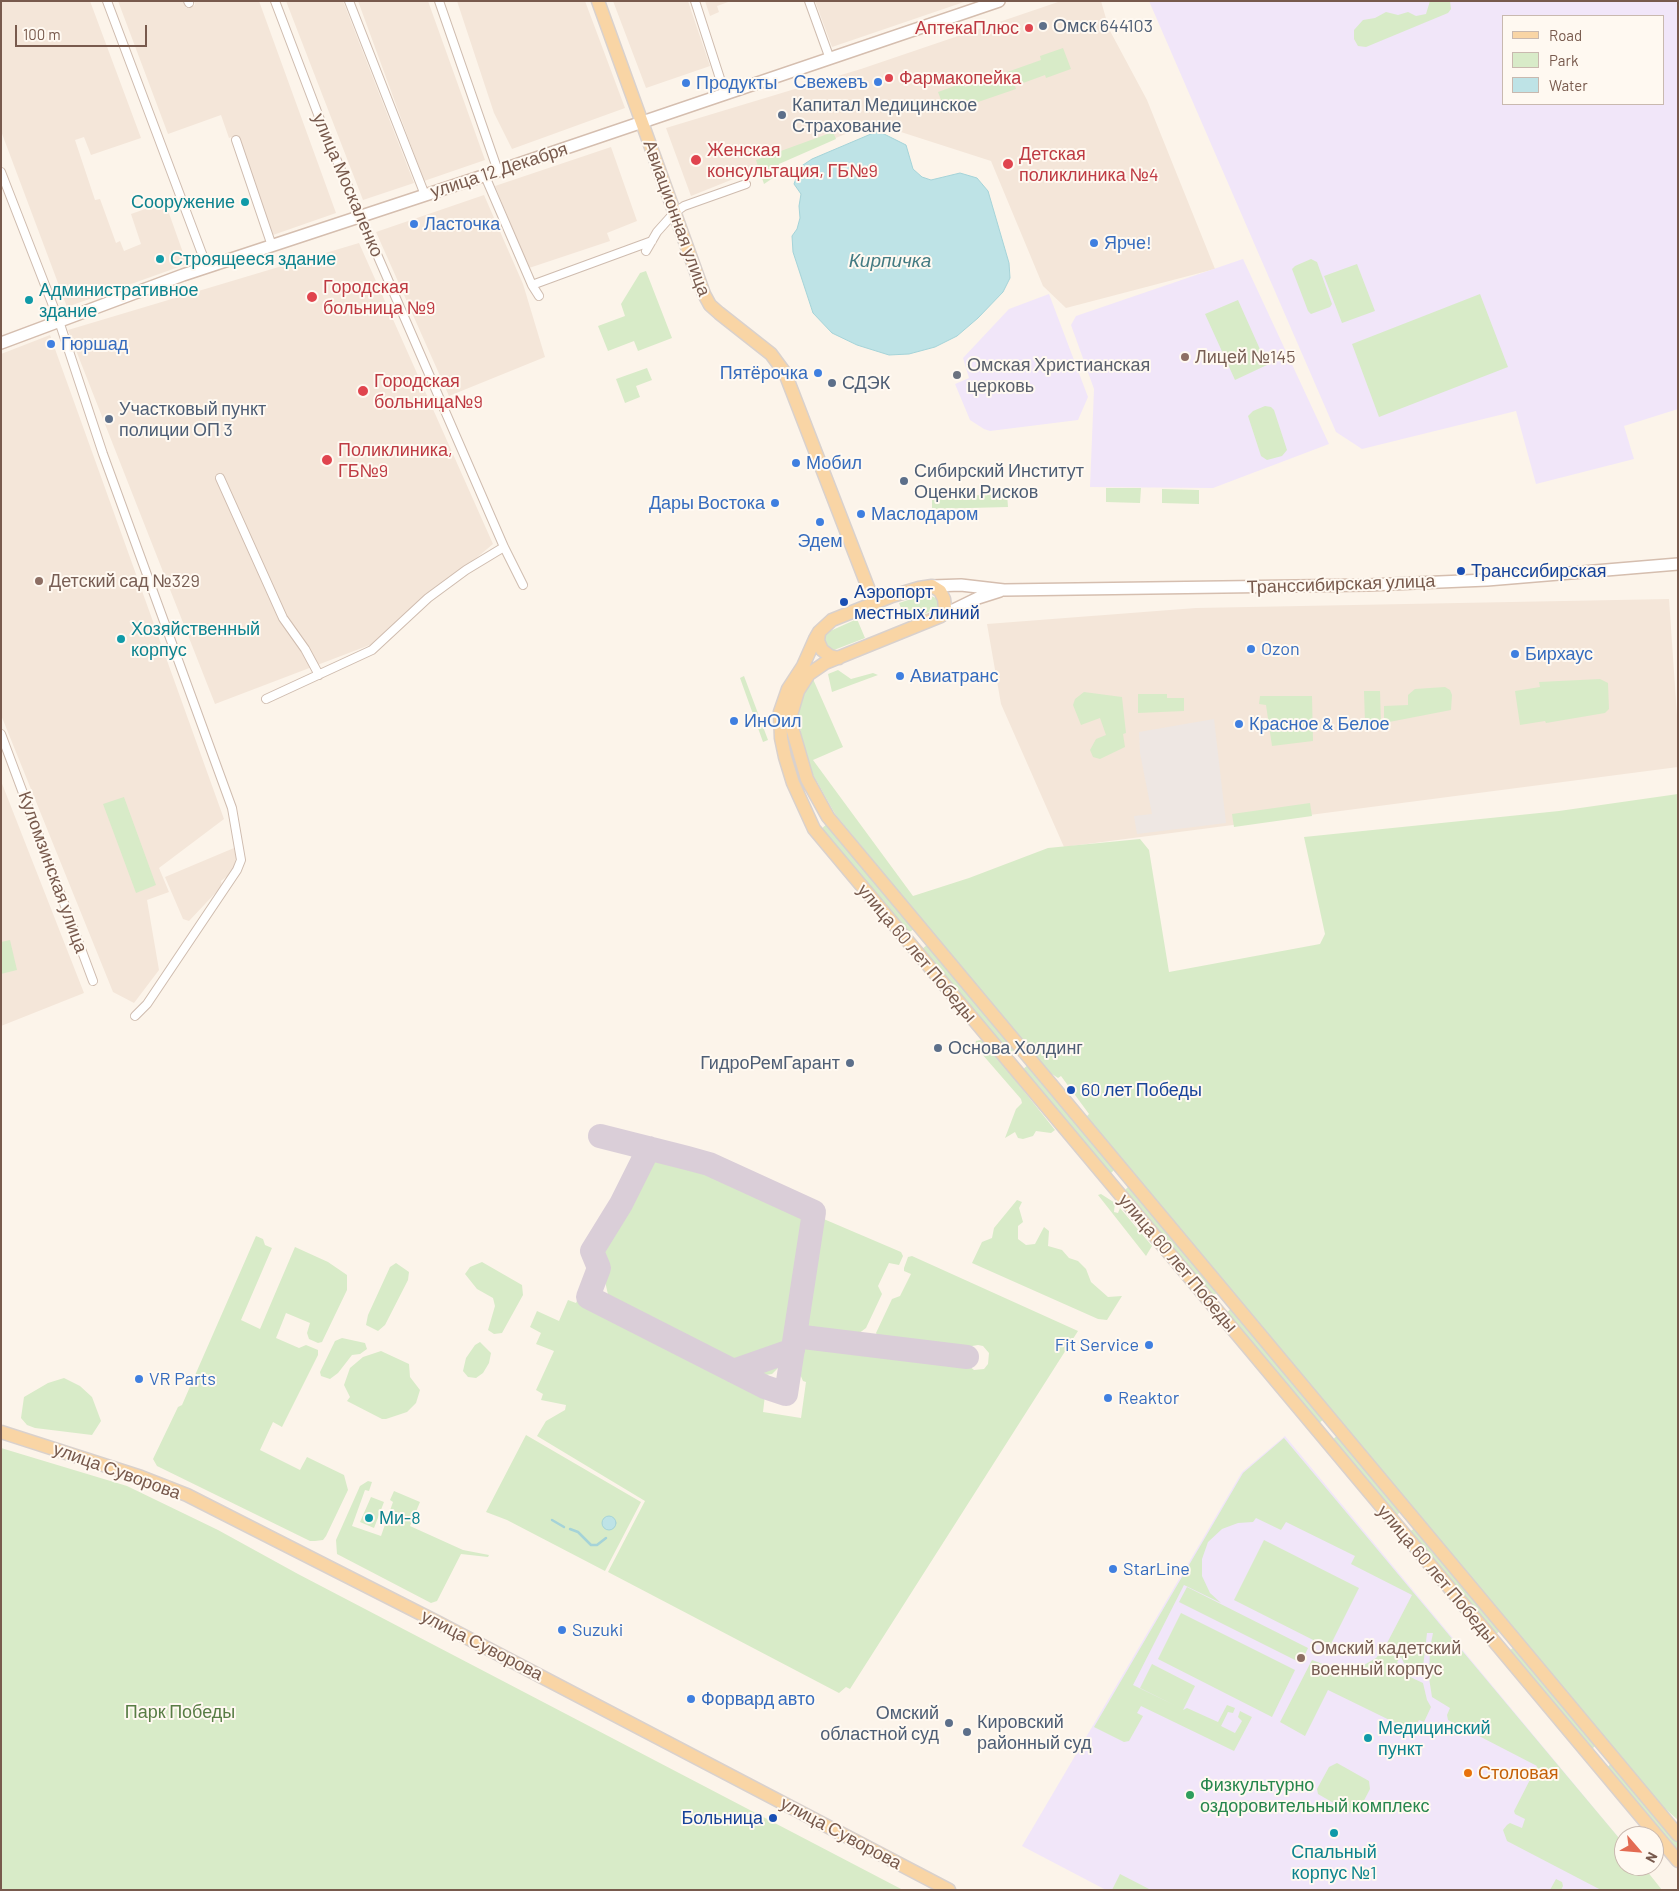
<!DOCTYPE html>
<html>
<head>
<meta charset="utf-8">
<style>
	body { margin:0 }
	#map { position:relative; width:1679px; height:1891px; overflow:hidden; background:#fcf4ea; font-family:Barlow,sans-serif }
	canvas { display:block }
	.frame { position:absolute; inset:0; border:2px solid #785a4d; pointer-events:none }
	.legend { position:absolute; left:1502px; top:15px; width:162px; height:90px; box-sizing:border-box; background:#fff9f1; border:1px solid #c9b9af; margin:0; padding:6px 9px; list-style:none; font-size:15px; color:#785a4d }
	.legend li { display:flex; align-items:center; gap:10px; height:25px }
	.legend b { width:25px; border:1px solid #c9b9af }
	.north { position:absolute; left:1614px; top:1826px; width:50px; height:50px; box-sizing:border-box; background:#fff9f1; border:1px solid #c9b9af; border-radius:50%; rotate:117deg; font-size:14px; font-weight:700; line-height:20px; text-align:center; color:#785a4d }
	.north::after { content:''; display:block; margin:auto; width:18px; height:22px; background:#e36b52; clip-path:polygon(50% 0,100% 100%,50% 72%,0 100%) }
	.scale { position:absolute; left:15px; top:25px; width:132px; height:22px; box-sizing:border-box; border:2px solid #785a4d; border-top:0; padding-left:6px; font-size:15px; line-height:18px; white-space:nowrap; color:#785a4d; -webkit-text-stroke:4px #fff9f1; paint-order:stroke }
</style>
</head>
<body>
<div id="map">
<canvas width="1679" height="1891"></canvas>
<div class="frame"></div>
<ul class="legend">
<li><b style="height:6px;background:#f9d5a5"></b>Road</li>
<li><b style="height:14px;background:#d8ebc8"></b>Park</li>
<li><b style="height:14px;background:#bee3e6"></b>Water</li>
</ul>
<div class="north">N</div>
<div class="scale">100 m</div>
</div>
<script>
const g = document.querySelector('canvas').getContext('2d');
g.lineJoin = 'round';
function fillPath(path, color) {
  g.fillStyle = color;
  g.fill(path, 'evenodd');
}
function toPath(rows) {
  const path = new Path2D();
  for (const r of rows) {
    if (r.length === 3) {
      path.moveTo(r[0] + r[2], r[1]);
      path.arc(r[0], r[1], r[2], 0, 2 * Math.PI);
      continue;
    }
    path.moveTo(r[0], r[1]);
    for (let i = 2; i < r.length; i += 2) path.lineTo(r[i], r[i + 1]);
  }
  return path;
}
function stroke(path, color, width, dash) {
  g.strokeStyle = color;
  g.lineWidth = width;
  g.lineCap = dash ? 'butt' : 'round';
  g.setLineDash(dash || []);
  g.stroke(path);
}
function label(font, color, halo, rows, align = 'center') {
  g.font = font + ' Barlow,sans-serif';
  g.lineWidth = 4;
  g.setLineDash([]);
  g.textBaseline = 'middle';
  g.strokeStyle = halo;
  g.fillStyle = color;
  for (const [text, x, y, turn = 0] of rows) {
    g.save();
    g.translate(x, y);
    g.rotate((+turn || 0) * Math.PI / 180);
    g.textAlign = isNaN(turn) ? turn : align;
    if (halo) g.strokeText(text, 0, 0);
    g.fillText(text, 0, 0);
    g.restore();
  }
}
fillPath(toPath([
	[1,1,90,1,141,138,91,155,84,137,75,140,95,200,100,199,116,243,120,241,124,251,141,244,131,214,165,202,187,264,67,307,1,131],
	[118,1,183,1,186,8,195,5,194,1,259,1,336,213,273,235,238,135,229,138,221,115,168,134],
	[286,1,343,1,414,183,363,200],
	[358,1,428,1,485,160,424,181],
	[457,1,585,1,625,108,512,149,494,113],
	[613,1,688,1,710,66,646,88],
	[705,1,731,1,717,6,719,12,710,16],
	[815,1,967,1,832,47],
	[1061,1,1101,1,1109,29,1147,100,1215,269,1066,308,1043,286,991,161,873,123,691,196,666,128,861,69],
	[611,147,637,221,607,233,610,241,529,268,495,186],
	[484,195,523,284,545,357,449,396,376,232],
	[359,243,493,544,375,643,215,704,68,330],
	[50,335,224,819,159,868,169,892,147,900,159,970,134,1003,113,992,1,715,1,354],
	[1669,599,1678,730,1678,767,1064,847,1001,704,987,624,1196,608],
	[1,781,84,993,1,1026],
	[234,848,236,858,234,866,229,875,221,881,222,886,189,921,183,919,165,877]
]), '#f4e6d9');
fillPath(toPath([
	[1214,719,1226,823,1137,834,1134,816,1152,814,1140,753,1139,732]
]), '#eee7e3');
fillPath(toPath([
	[1149,1,1678,1,1678,409,1624,426,1634,459,1536,484,1516,411,1362,449,1336,432],
	[1503,16,1663,16,1663,104,1503,104],
	[1243,259,1329,444,1213,488,1090,487,1094,389,1071,325,1076,316],
	[1049,294,1088,397,1078,420,990,431,984,429,970,420,955,384,969,378,963,358,1009,309],
	[1285,1436,1624,1844,1624,1866,1662,1890,1106,1890,1022,1846,1242,1472]
]), '#f1e6f9');
fillPath(toPath([
	[1430,1,1450,1,1451,9,1448,13,1366,47,1358,46,1354,39,1354,30,1363,20,1375,18,1386,12,1398,15,1408,12,1416,16,1426,14],
	[1063,48,1071,69,1046,78,1045,75,1015,86,1016,89,946,113,938,92,963,83,965,87,1041,60,1040,56],
	[833,132,836,139,779,164,776,176,764,184,756,160],
	[1311,259,1317,262,1332,304,1330,307,1311,314,1308,311,1292,269,1295,266],
	[1357,264,1375,311,1342,323,1324,276],
	[646,271,672,338,638,351,634,341,608,351,598,326,625,316,621,304,640,273],
	[1480,294,1508,367,1379,417,1352,344],
	[1238,300,1267,365,1235,380,1205,314],
	[647,368,652,380,636,386,640,397,625,403,616,379],
	[1265,406,1271,407,1274,410,1287,450,1282,456,1267,460,1261,456,1248,416,1253,411],
	[1106,488,1141,488,1140,503,1106,502],
	[1162,489,1199,490,1199,504,1162,503],
	[1007,494,1008,507,932,509,932,497],
	[926,594,936,598,939,604,936,609,906,621,899,603],
	[857,619,865,638,834,650,828,649,824,637,828,632],
	[838,670,851,679,873,673,878,675,832,692,828,674],
	[744,676,768,740,763,742,740,678],
	[813,679,843,747,813,760,913,896,969,878,1048,848,1140,839,1149,850,1169,972,1320,944,1325,934,1304,837,1559,811,1678,794,1678,1820,1661,1805,1124,1164,1086,1117,1089,1114,1061,1076,1058,1078,1046,1070,835,814,812,773,801,735,798,712,802,692],
	[1600,679,1608,683,1609,709,1605,713,1546,723,1545,721,1520,725,1515,691,1540,687,1539,682],
	[1445,687,1450,690,1452,695,1451,710,1384,723,1384,706,1408,705,1408,695,1415,689],
	[1364,691,1380,691,1381,723,1365,723],
	[1084,692,1122,697,1126,733,1123,734,1125,747,1100,759,1093,757,1090,750,1096,739,1106,735,1100,718,1081,725,1073,705,1075,699],
	[1138,694,1167,694,1167,698,1184,698,1184,711,1138,713],
	[1260,696,1312,696,1313,741,1272,746,1266,705,1259,704],
	[124,797,156,885,136,893,103,804],
	[1310,803,1312,816,1234,827,1232,814],
	[827,824,914,929,908,933,821,829],
	[10,940,17,970,1,974,1,942],
	[927,945,1015,1049,1009,1054,922,949],
	[980,1040,984,1041,1055,1130,1051,1133,1036,1131,1033,1136,1023,1139,1018,1138,1015,1132,1005,1138,1016,1109,1022,1103,1021,1099,975,1046,976,1041],
	[1028,1065,1115,1169,1110,1174,1022,1070],
	[651,1154,710,1169,787,1203,798,1212,804,1221,804,1232,788,1337,779,1347,746,1359,726,1360,609,1299,598,1250,599,1244,624,1203,647,1155],
	[1129,1186,1218,1292,1212,1297,1124,1191],
	[1101,1194,1115,1203,1114,1212,1118,1213,1120,1208,1152,1246,1146,1256,1098,1195],
	[1017,1200,1022,1202,1019,1208,1023,1222,1018,1226,1018,1239,1026,1245,1035,1244,1044,1227,1049,1231,1048,1246,1062,1250,1069,1258,1078,1261,1086,1269,1091,1282,1108,1297,1122,1296,1107,1320,1098,1319,972,1263,982,1242,992,1238,994,1228],
	[819,1217,901,1252,903,1256,899,1265,889,1263,878,1286,882,1294,866,1328,854,1337,812,1330,799,1320,809,1261,816,1247,819,1234],
	[256,1236,263,1239,265,1245,272,1248,241,1320,260,1329,295,1247,328,1262,347,1275,347,1290,322,1342,318,1343,309,1339,307,1333,310,1323,286,1313,276,1338,299,1348,306,1345,318,1350,318,1355,282,1427,273,1422,260,1450,300,1470,307,1457,344,1475,348,1490,326,1536,323,1540,315,1541,310,1541,157,1466,153,1459,178,1407,182,1405],
	[912,1256,1078,1331,850,1689,846,1687,839,1693,608,1572,645,1501,537,1436,546,1421,565,1410,566,1405,541,1400,543,1394,536,1390,554,1351,536,1344,541,1333,530,1327,537,1311,559,1321,568,1300,576,1303,577,1301,584,1301,759,1389,765,1395,763,1412,801,1418,806,1382,803,1381,793,1358,796,1341,804,1339,963,1361,974,1370,984,1369,988,1364,989,1353,983,1346,978,1345,955,1349,880,1341,876,1333,892,1299,900,1296,911,1274,904,1271,904,1268,908,1257],
	[482,1262,522,1285,523,1295,502,1333,494,1334,488,1330,495,1306,493,1298,477,1289,465,1274,470,1267],
	[396,1263,409,1272,408,1280,385,1325,378,1331,366,1325,368,1315,390,1267],
	[1232,1308,1324,1419,1318,1424,1226,1313],
	[342,1338,365,1343,367,1349,360,1354,352,1355,338,1373,330,1379,321,1376,320,1372,335,1341],
	[480,1342,491,1353,489,1363,483,1373,476,1378,468,1377,463,1371,466,1358,475,1345],
	[381,1351,409,1364,410,1377,420,1390,416,1403,407,1412,386,1419,382,1419,347,1401,350,1397,344,1385,350,1368,363,1357],
	[785,1355,783,1363,772,1374,758,1376,744,1369],
	[64,1378,80,1386,92,1397,101,1421,92,1435,35,1428,27,1425,21,1418,24,1397,48,1383],
	[526,1435,641,1502,605,1571,507,1520,486,1512],
	[1338,1435,1401,1511,1396,1516,1332,1440],
	[1284,1438,1624,1844,1624,1866,1643,1866,1662,1890,1601,1890,1507,1841,1503,1830,1507,1825,1510,1823,1522,1828,1525,1819,1515,1814,1514,1811,1537,1766,1448,1720,1447,1715,1450,1708,1432,1697,1429,1678,1430,1648,1433,1633,1427,1633,1422,1676,1404,1663,1401,1657,1397,1662,1408,1676,1423,1683,1427,1700,1431,1707,1424,1722,1419,1720,1412,1731,1328,1690,1305,1736,1280,1722,1312,1660,1336,1669,1350,1669,1364,1665,1376,1658,1385,1647,1412,1595,1351,1564,1355,1556,1286,1522,1281,1530,1256,1518,1253,1522,1238,1523,1222,1529,1208,1542,1202,1559,1202,1576,1210,1593,1221,1603,1184,1585,1133,1685,1174,1705,1140,1688,1152,1664,1195,1686,1183,1710,1187,1708,1218,1722,1227,1705,1235,1708,1233,1713,1228,1712,1221,1726,1235,1733,1242,1721,1238,1717,1240,1711,1252,1717,1234,1751,1141,1706,1137,1713,1143,1716,1129,1741,1124,1742,1094,1727,1243,1473],
	[1,1448,127,1486,218,1530,298,1574,903,1890,1,1890],
	[368,1481,372,1482,369,1491,365,1490,352,1526,381,1536,393,1502,390,1500,394,1491,420,1502,410,1526,463,1550,489,1555,488,1557,461,1554,437,1601,431,1603,337,1554,336,1540,360,1486],
	[371,1497,384,1502,374,1528,360,1522],
	[1415,1528,1501,1630,1495,1635,1409,1532],
	[1264,1540,1359,1588,1329,1648,1234,1600],
	[1187,1587,1308,1648,1301,1663,1179,1602],
	[1181,1613,1295,1670,1272,1717,1158,1659],
	[1514,1647,1596,1745,1591,1750,1509,1651],
	[1337,1763,1369,1781,1370,1789,1359,1810,1356,1813,1349,1812,1318,1794,1317,1789,1329,1767],
	[1612,1763,1678,1842,1678,1853,1606,1768],
	[1120,1874,1151,1890,1112,1890],
	[1556,1879,1562,1882,1563,1886,1561,1890,1550,1890]
]), '#d8ebc8');
const water = toPath([
	[878,131,906,145,913,169,922,177,931,180,960,173,977,178,988,191,1009,263,1010,278,1003,292,978,318,957,336,935,347,909,354,889,355,857,345,832,333,813,313,793,252,792,236,797,229,800,218,799,206,801,194,794,184,800,167,812,159,878,131],
	[609,1523,7]
]);
fillPath(water, '#bee3e6');
stroke(water, '#a5d3d8', 1);
stroke(toPath([
	[552,1520,564,1527],
	[570,1529,578,1532,591,1545,597,1545,606,1538]
]), '#a5d3d8', 2.5);
stroke(toPath([
	[600,1136,687,1158,709,1164,814,1212,786,1394,765,1387,588,1297,599,1268,592,1251,621,1204,649,1148],
	[795,1336,967,1357],
	[733,1371,793,1350]
]), '#daced8', 24);
const street = toPath([
	[107,1,207,267],
	[188,1,189,3],
	[275,1,324,130,366,229,504,547,523,585],
	[349,1,425,195],
	[439,1,498,171],
	[695,1,725,94],
	[809,1,830,59],
	[236,140,272,246],
	[1,172,59,321,103,454,232,808,241,860,237,870,147,1004,135,1016],
	[485,176,532,285,539,296],
	[646,251,657,232,674,213,684,206,746,184],
	[532,285,652,241],
	[220,478,283,618,305,649,319,675],
	[266,699,372,650,428,598,466,570,504,547],
	[1,734,93,981]
]);
const secondary = toPath([
	[1,343,183,275,498,171,999,1],
	[932,586,961,585,1004,590,1368,585,1487,580,1678,564],
	[941,616,978,598,1000,591]
]);
const primary = toPath([
	[598,1,704,294,710,305,719,313,771,354,785,373,874,603],
	[819,633,818,641,822,650,830,656,839,658],
	[1,1432,141,1477,187,1495,437,1622,949,1890],
	[1678,1835,828,817,807,779,793,731,791,715,798,691,809,674,825,663,941,616,945,608,944,599,940,591,932,586,919,588,892,596,832,620,819,632,815,639,803,666,788,689,780,712,781,738,785,757,793,783,814,829,1678,1861]
]);
stroke(street, '#cfbcaf', 10);
stroke(secondary, '#d5beaf', 14);
stroke(primary, '#d9d1cd', 15);
stroke(street, '#fff', 8);
stroke(secondary, '#fff', 11);
stroke(primary, '#f9d5a5', 12);
for (const [x, y, r, color] of [
	[1043,26,5,"#5c6f8a"],
	[1029,28,5,"#e0444e"],
	[889,78,5,"#e0444e"],
	[878,82,5,"#3f7fe0"],
	[686,83,5,"#3f7fe0"],
	[782,115,5,"#5c6f8a"],
	[696,160,6,"#e0444e"],
	[1008,164,6,"#e0444e"],
	[245,202,5,"#0f9aa8"],
	[414,224,5,"#3f7fe0"],
	[1094,243,5,"#3f7fe0"],
	[160,259,5,"#0f9aa8"],
	[312,297,6,"#e0444e"],
	[29,300,5,"#0f9aa8"],
	[51,344,5,"#3f7fe0"],
	[1185,357,5,"#8d6e63"],
	[818,373,5,"#3f7fe0"],
	[957,375,5,"#6b7280"],
	[832,383,5,"#5c6f8a"],
	[363,391,6,"#e0444e"],
	[109,419,5,"#5c6f8a"],
	[327,460,6,"#e0444e"],
	[796,463,5,"#3f7fe0"],
	[904,481,5,"#5c6f8a"],
	[775,503,5,"#3f7fe0"],
	[861,514,5,"#3f7fe0"],
	[820,522,5,"#3f7fe0"],
	[1461,571,5,"#1a4fb4"],
	[39,581,5,"#8d6e63"],
	[844,602,5,"#1a4fb4"],
	[121,639,5,"#0f9aa8"],
	[1251,649,5,"#3f7fe0"],
	[1515,654,5,"#3f7fe0"],
	[900,676,5,"#3f7fe0"],
	[734,721,5,"#3f7fe0"],
	[1239,724,5,"#3f7fe0"],
	[938,1048,5,"#5c6f8a"],
	[850,1063,5,"#5c6f8a"],
	[1071,1090,5,"#1a4fb4"],
	[1149,1345,5,"#3f7fe0"],
	[139,1379,5,"#3f7fe0"],
	[1108,1398,5,"#3f7fe0"],
	[369,1518,5,"#0f9aa8"],
	[1113,1569,5,"#3f7fe0"],
	[562,1630,5,"#3f7fe0"],
	[1301,1658,5,"#8d6e63"],
	[691,1699,5,"#3f7fe0"],
	[949,1723,5,"#5c6f8a"],
	[967,1732,5,"#5c6f8a"],
	[1368,1738,5,"#0f9aa8"],
	[1468,1773,5,"#e8710a"],
	[1190,1795,5,"#2e9e5b"],
	[773,1818,5,"#1a4fb4"],
	[1334,1833,5,"#0f9aa8"]
]) {
  const dot = new Path2D();
  dot.arc(x, y, r, 0, 2 * Math.PI);
  g.fillStyle = color;
  g.fill(dot);
  stroke(dot, '#fff9f1', 2);
}
label('18px', '#4e5e75', '#fff9f1', [
	["Омск 644103",1053,26],
	["Капитал Медицинское",792,105],
	["Страхование",792,126],
	["СДЭК",842,383],
	["Участковый пункт",119,409],
	["полиции ОП 3",119,430],
	["Сибирский Институт",914,471],
	["Оценки Рисков",914,492],
	["Основа Холдинг",948,1048],
	["ГидроРемГарант",840,1063,"right"],
	["Омский",939,1713,"right"],
	["областной суд",939,1734,"right"],
	["Кировский",977,1722],
	["районный суд",977,1743]
], 'left');
label('18px', '#be3a42', '#fff9f1', [
	["АптекаПлюс",1019,28,"right"],
	["Фармакопейка",899,78],
	["Женская",707,150],
	["консультация, ГБ№9",707,171],
	["Детская",1019,154],
	["поликлиника №4",1019,175],
	["Городская",323,287],
	["больница №9",323,308],
	["Городская",374,381],
	["больница№9",374,402],
	["Поликлиника,",338,450],
	["ГБ№9",338,471]
], 'left');
label('18px', '#366cbe', '#fff9f1', [
	["Свежевъ",868,82,"right"],
	["Продукты",696,83],
	["Ласточка",424,224],
	["Ярче!",1104,243],
	["Гюршад",61,344],
	["Пятёрочка",808,373,"right"],
	["Мобил",806,463],
	["Дары Востока",765,503,"right"],
	["Маслодаром",871,514],
	["Эдем",820,541,"center"],
	["Ozon",1261,649],
	["Бирхаус",1525,654],
	["Авиатранс",910,676],
	["ИнОил",744,721],
	["Красное & Белое",1249,724],
	["Fit Service",1139,1345,"right"],
	["VR Parts",149,1379],
	["Reaktor",1118,1398],
	["StarLine",1123,1569],
	["Suzuki",572,1630],
	["Форвард авто",701,1699]
], 'left');
label('18px', '#785a4d', '#fff9f1', [
	["улица 12 Декабря",499,170,-18],
	["улица Москаленко",348,185,67],
	["Авиационная улица",677,218,70],
	["Транссибирская улица",1341,584,-2],
	["Куломзинская улица",53,872,70],
	["улица 60 лет Победы",917,953,50],
	["улица 60 лет Победы",1178,1263,50],
	["улица Суворова",117,1471,20],
	["улица 60 лет Победы",1437,1574,50],
	["улица Суворова",482,1645,27],
	["улица Суворова",841,1833,28]
]);
label('18px', '#0d838f', '#fff9f1', [
	["Сооружение",235,202,"right"],
	["Строящееся здание",170,259],
	["Административное",39,290],
	["здание",39,311],
	["Хозяйственный",131,629],
	["корпус",131,650],
	["Ми-8",379,1518],
	["Медицинский",1378,1728],
	["пункт",1378,1749],
	["Спальный",1334,1852,"center"],
	["корпус №1",1334,1873,"center"]
], 'left');
label('18px', '#785e54', '#fff9f1', [
	["Лицей №145",1195,357],
	["Детский сад №329",49,581],
	["Омский кадетский",1311,1648],
	["военный корпус",1311,1669]
], 'left');
label('18px', '#5b616d', '#fff9f1', [
	["Омская Христианская",967,365],
	["церковь",967,386]
], 'left');
label('18px', '#164399', '#fff9f1', [
	["Транссибирская",1471,571],
	["Аэропорт",854,592],
	["местных линий",854,613],
	["60 лет Победы",1081,1090],
	["Больница",763,1818,"right"]
], 'left');
label('18px', '#587d45', '#fff9f1', [
	["Парк Победы",180,1712]
]);
label('18px', '#c56008', '#fff9f1', [
	["Столовая",1478,1773]
], 'left');
label('18px', '#27864d', '#fff9f1', [
	["Физкультурно",1200,1785],
	["оздоровительный комплекс",1200,1806]
], 'left');
label('italic 19px', '#437b83', '#fff9f1', [
	["Кирпичка",890,261]
]);
</script>
</body>
</html>
